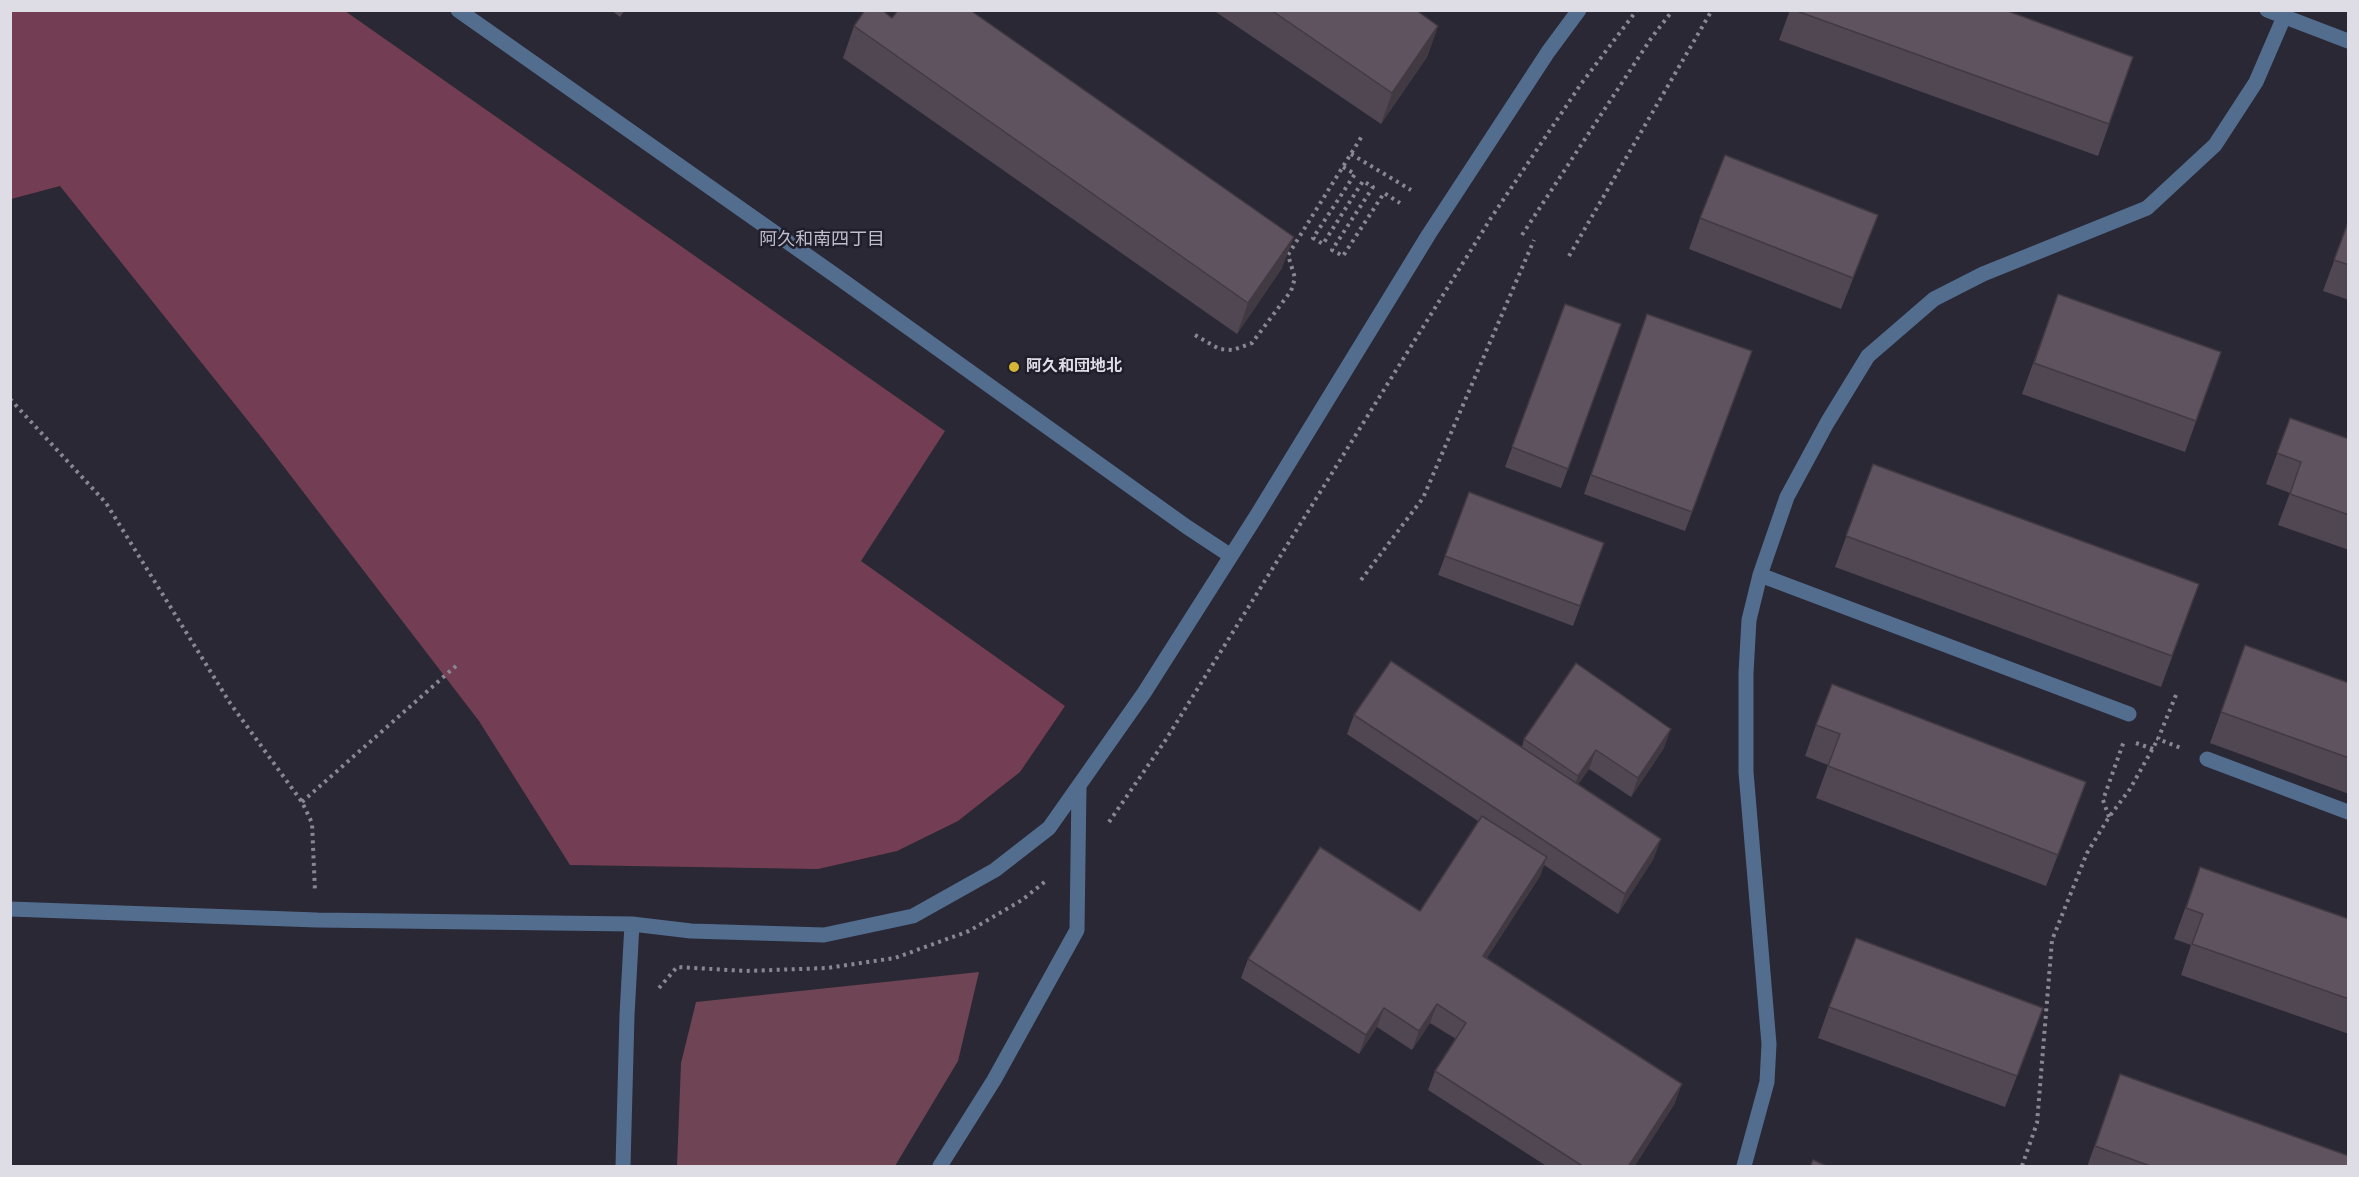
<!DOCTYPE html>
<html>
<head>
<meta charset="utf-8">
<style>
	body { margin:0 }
	#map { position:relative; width:2359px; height:1177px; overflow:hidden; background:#292834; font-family:"Roboto Condensed",sans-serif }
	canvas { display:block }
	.frame { position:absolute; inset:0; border:12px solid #dedde6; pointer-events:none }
</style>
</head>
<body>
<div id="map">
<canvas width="2359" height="1177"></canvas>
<div class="frame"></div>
</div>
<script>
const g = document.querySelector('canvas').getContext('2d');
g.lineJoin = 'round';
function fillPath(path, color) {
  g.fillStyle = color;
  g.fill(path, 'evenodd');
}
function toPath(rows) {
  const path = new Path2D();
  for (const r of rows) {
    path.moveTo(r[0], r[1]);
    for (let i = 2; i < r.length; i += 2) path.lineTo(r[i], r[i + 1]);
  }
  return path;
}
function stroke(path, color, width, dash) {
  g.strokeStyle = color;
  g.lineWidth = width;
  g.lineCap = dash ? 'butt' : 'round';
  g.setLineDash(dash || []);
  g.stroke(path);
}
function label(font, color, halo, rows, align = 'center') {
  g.font = font + ' "Roboto Condensed","Noto Sans JP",sans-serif';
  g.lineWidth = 5;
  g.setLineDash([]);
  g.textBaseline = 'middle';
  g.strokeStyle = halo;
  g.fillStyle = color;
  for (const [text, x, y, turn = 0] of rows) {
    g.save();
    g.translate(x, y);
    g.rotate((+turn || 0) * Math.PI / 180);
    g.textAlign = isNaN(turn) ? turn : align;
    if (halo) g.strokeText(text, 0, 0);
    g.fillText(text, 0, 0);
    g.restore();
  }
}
fillPath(toPath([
	[979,972,958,1061,895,1166,677,1166,681,1063,696,1002]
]), '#6f4454');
fillPath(toPath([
	[11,10,345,11,945,431,861,561,1065,706,1020,772,958,821,897,851,818,869,570,865,479,721,261,437,60,186,11,199]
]), '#733e53');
stroke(toPath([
	[1351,154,1411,190],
	[1343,167,1355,174,1313,238,1323,244,1363,181,1373,187,1332,250,1343,256,1384,193,1400,203],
	[1522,235,1652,37,1673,10],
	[1569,256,1712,10],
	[1195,335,1219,349,1233,350,1252,343,1291,291,1295,278,1288,255,1362,136],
	[10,399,106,503,230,703,302,802,312,823,315,891],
	[1361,580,1423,498,1534,240],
	[2176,695,2158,739,2181,748],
	[2136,743,2153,749],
	[302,802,457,665],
	[2109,817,2103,800,2124,741],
	[1109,822,1165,741,1491,218,1581,84,1637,10],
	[659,988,677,967,746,971,827,968,895,958,969,931,1022,900,1047,880],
	[2022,1166,2037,1123,2052,940,2087,853,2109,817,2130,789,2158,739]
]), '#898892', 4, [3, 4.5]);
stroke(toPath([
	[458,10,839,278,1187,527,1231,556],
	[2267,10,2348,41],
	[1760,575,2129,714],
	[2207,759,2348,812],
	[10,909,317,920,632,924,691,931,824,935,913,916,995,870,1049,828,1144,693,1257,515,1429,234,1548,52,1579,10],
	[623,1166,627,1015,632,924],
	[940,1166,994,1080,1077,930,1079,787],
	[1744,1166,1767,1082,1769,1044,1746,772,1746,673,1749,620,1760,575,1787,497,1827,423,1868,356,1934,299,1983,274,2147,208,2215,145,2256,82,2284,17]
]), '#536d8f', 15);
fillPath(toPath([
	[611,10,625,10,620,17],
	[1213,10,1416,10,1438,26,1427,57,1381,124],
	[1790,10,2005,10,2133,57,2098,156,1779,40],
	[892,18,1282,268,1237,334,843,58,854,26],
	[1700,218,1866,246,1841,309,1689,249],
	[2349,220,2349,300,2323,291],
	[2058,294,2221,352,2185,452,2022,394],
	[1565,304,1621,324,1561,488,1505,467],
	[1647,314,1752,351,1685,531,1584,494],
	[2290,418,2349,439,2349,550,2278,525,2290,493,2266,484],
	[1873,464,2199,584,2161,687,1835,567],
	[1469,492,1604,543,1573,626,1438,575],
	[2245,645,2349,683,2349,794,2210,743],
	[1354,715,1522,747,1524,739,1664,748,1631,797,1589,769,1578,784,1654,858,1618,914,1544,865,1540,876,1486,959,1675,1103,1634,1167,1548,1167,1428,1090,1435,1071,1456,1039,1430,1023,1412,1050,1377,1027,1359,1054,1241,978,1248,959,1420,911,1478,821,1347,734],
	[1816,725,2086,782,2046,886,1816,798,1828,765,1805,756],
	[2200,867,2349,919,2349,1034,2181,975,2191,945,2174,939],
	[1829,1007,2043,1008,2005,1107,1818,1038],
	[2120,1074,2349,1167,2087,1167]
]), '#514752');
fillPath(toPath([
	[1438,26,1427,57,1381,124,1392,93],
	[1294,237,1282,268,1237,334,1248,303],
	[1671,729,1664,748,1631,797,1638,778],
	[1596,750,1589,769,1571,795,1578,776],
	[1661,839,1654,858,1618,914,1625,894],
	[1547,857,1540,876,1476,975,1483,956],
	[1437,1004,1430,1023,1412,1050,1419,1031],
	[1384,1008,1377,1027,1359,1054,1366,1035],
	[1682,1084,1675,1103,1634,1167,1628,1167]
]), '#423a42');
const building = toPath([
	[865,10,882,10,892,18,898,10,970,10,1294,237,1248,303,854,26,865,10],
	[1271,10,1416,10,1438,26,1392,93,1271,10],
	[1794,10,2005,10,2133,57,2109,124,1794,10],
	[1725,155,1878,215,1853,278,1700,218,1725,155],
	[2349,220,2349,265,2334,260,2349,220],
	[2058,294,2221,352,2196,421,2034,363,2058,294],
	[1565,304,1621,324,1568,469,1512,447,1565,304],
	[1647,314,1752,351,1692,512,1591,475,1647,314],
	[2290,418,2349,439,2349,515,2290,494,2301,462,2277,453,2290,418],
	[1873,464,2199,584,2172,656,1846,536,1873,464],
	[1469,492,1604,543,1580,606,1445,556,1469,492],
	[2245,645,2349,683,2349,758,2221,712,2245,645],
	[1391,661,1661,839,1625,894,1354,715,1391,661],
	[1576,663,1671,729,1638,778,1596,750,1578,776,1524,739,1576,663],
	[1832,684,2086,782,2058,855,1828,766,1840,734,1816,725,1832,684],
	[1482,816,1547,857,1483,956,1682,1084,1628,1167,1584,1167,1435,1071,1466,1023,1437,1004,1419,1031,1384,1008,1366,1035,1248,959,1320,847,1420,911,1482,816],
	[2200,867,2349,919,2349,999,2192,944,2203,914,2186,908,2200,867],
	[1856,938,2043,1008,2017,1076,1829,1007,1856,938],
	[2120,1074,2349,1156,2349,1167,2153,1167,2095,1146,2120,1074],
	[1813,1160,1829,1167,1810,1167,1813,1160]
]);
fillPath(building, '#5e535f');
stroke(building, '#423a42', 1.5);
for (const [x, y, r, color] of [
	[1014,367,6,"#d5b535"]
]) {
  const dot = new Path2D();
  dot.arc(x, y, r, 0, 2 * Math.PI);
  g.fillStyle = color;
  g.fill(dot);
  stroke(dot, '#1f1e2a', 2);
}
label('bold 16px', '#dedde6', '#1f1e2a', [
	["阿久和団地北",1026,367]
], 'left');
label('18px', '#bebccd', '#1f1e2a', [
	["阿久和南四丁目",822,240]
]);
</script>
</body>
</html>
